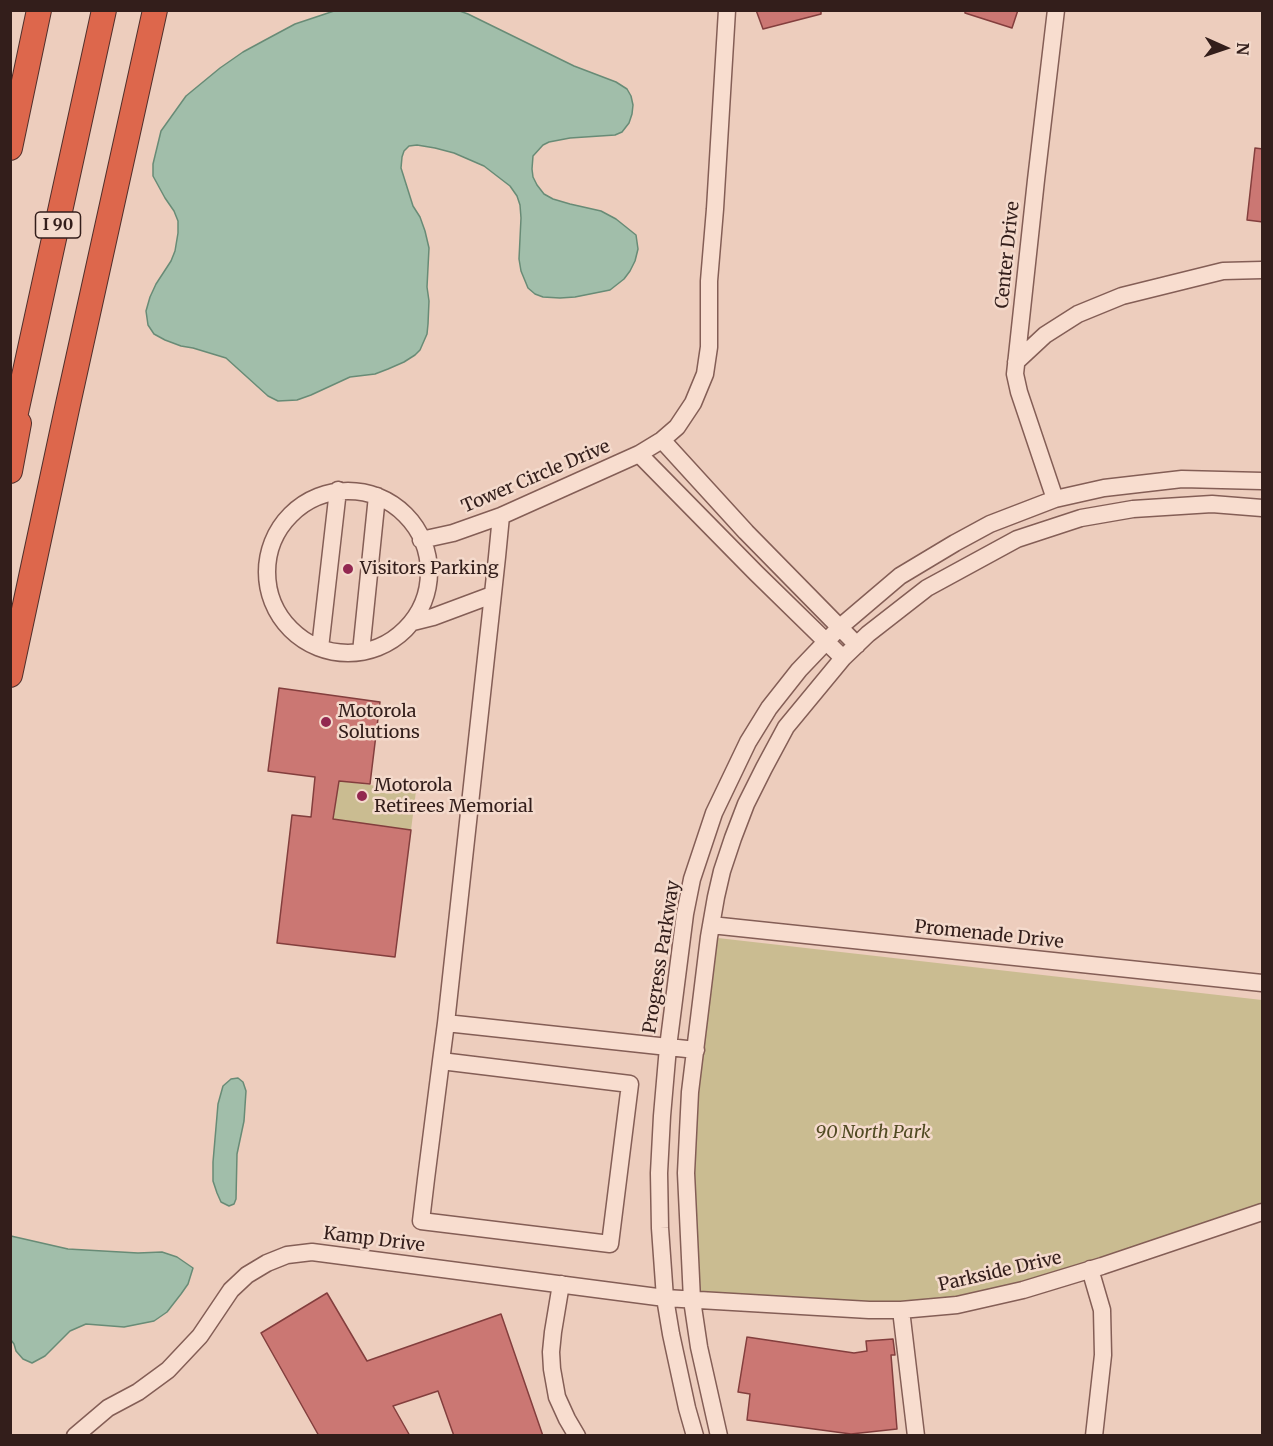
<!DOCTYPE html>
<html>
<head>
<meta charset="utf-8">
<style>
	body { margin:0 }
	#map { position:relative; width:1273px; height:1446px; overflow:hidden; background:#edcdbd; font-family:Merriweather,serif }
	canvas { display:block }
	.frame { position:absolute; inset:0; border:12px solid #331e1b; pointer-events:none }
	.north { position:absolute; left:1195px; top:18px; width:60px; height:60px; -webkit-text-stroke:4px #f4dacc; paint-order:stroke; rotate:93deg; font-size:16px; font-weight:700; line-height:24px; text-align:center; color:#331e1b }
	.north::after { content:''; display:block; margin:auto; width:21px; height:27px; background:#331e1b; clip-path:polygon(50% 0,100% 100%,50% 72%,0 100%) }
</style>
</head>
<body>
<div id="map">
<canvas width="1273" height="1446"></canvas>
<div class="frame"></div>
<div class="north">N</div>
</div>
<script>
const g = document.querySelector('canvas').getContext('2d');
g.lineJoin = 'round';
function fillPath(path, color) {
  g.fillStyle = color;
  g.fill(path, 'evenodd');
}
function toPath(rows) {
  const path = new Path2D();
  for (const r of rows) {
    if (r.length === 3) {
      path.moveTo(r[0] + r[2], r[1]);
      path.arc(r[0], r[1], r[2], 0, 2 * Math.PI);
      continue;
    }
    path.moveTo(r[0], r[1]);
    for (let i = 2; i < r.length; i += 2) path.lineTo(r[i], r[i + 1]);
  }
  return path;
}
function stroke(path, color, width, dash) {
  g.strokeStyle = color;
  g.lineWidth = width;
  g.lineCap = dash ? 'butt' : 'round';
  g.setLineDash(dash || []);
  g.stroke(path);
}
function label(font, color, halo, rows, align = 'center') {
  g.font = font + ' Merriweather,serif';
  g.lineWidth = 5;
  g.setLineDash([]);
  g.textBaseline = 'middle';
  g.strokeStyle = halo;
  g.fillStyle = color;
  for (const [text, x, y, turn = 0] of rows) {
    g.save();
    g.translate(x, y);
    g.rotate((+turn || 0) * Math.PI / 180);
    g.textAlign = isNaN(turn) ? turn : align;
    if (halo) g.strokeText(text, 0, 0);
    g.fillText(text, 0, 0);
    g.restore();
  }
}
fillPath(toPath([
	[339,781,416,791,411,830,333,819],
	[709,937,1262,1000,1262,1212,957,1305,692,1300,686,1173]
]), '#cabc91');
const water = toPath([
	[337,10,457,10,468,14,574,66,616,82,627,89,631,96,633,105,632,114,629,123,622,132,615,135,570,138,549,142,543,145,533,156,532,169,533,177,537,185,544,194,553,199,570,204,601,211,616,219,636,235,638,249,635,261,630,271,624,279,610,290,575,297,560,298,543,297,535,294,528,288,521,271,519,259,521,218,520,205,517,196,510,186,484,166,454,153,435,148,417,145,409,146,404,151,402,157,401,168,413,206,420,217,425,231,429,248,427,287,429,301,428,324,427,334,420,350,415,355,404,362,388,369,375,374,350,377,311,395,297,400,278,401,268,396,226,358,193,348,181,346,165,340,154,334,148,325,146,311,150,297,156,284,171,261,175,251,178,233,178,221,174,211,165,198,153,176,153,164,161,131,186,96,220,68,243,52,267,39,295,24,337,10],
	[238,1078,243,1082,246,1091,244,1121,237,1154,236,1199,234,1204,229,1206,221,1202,217,1193,213,1181,213,1162,218,1104,223,1086,231,1079,238,1078],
	[11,1236,68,1249,138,1253,162,1252,177,1257,193,1268,188,1284,181,1294,167,1312,154,1321,124,1327,86,1324,70,1331,45,1356,32,1363,23,1359,16,1351,14,1344,11,1340,11,1236]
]);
fillPath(water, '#a1beaa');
stroke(water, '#688b76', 1.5);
const building = toPath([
	[756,10,821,10,821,14,763,29,756,10],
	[965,10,1018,10,1012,28,965,13,965,10],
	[1255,148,1263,149,1263,222,1247,220,1255,148],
	[279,688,380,702,370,784,339,781,333,819,411,830,395,957,277,943,292,815,311,817,315,777,268,771,279,688],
	[327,1293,367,1361,501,1314,543,1436,454,1436,438,1391,393,1406,410,1436,319,1436,261,1333,327,1293],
	[747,1337,854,1353,867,1351,866,1341,893,1339,895,1355,891,1355,897,1429,851,1434,747,1420,750,1394,738,1392,747,1337]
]);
fillPath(building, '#cb7773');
stroke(building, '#833e3d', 1.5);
const minor = toPath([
	[1016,362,1045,335,1078,314,1122,296,1223,271,1262,270],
	[662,440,746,532,857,645],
	[639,454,756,573,843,658],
	[348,572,81],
	[1055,499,1019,392,1015,374,1036,180,1056,10],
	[421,540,453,533,501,516,639,454,662,440,677,427,693,403,705,374,709,347,709,281,715,209,727,10],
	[413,622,433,617,492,595],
	[320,648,338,490],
	[361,652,377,496],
	[711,925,1262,983],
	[446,1023,696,1050],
	[441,1061,630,1084,610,1244,421,1221,426,1179,441,1061,446,1023,497,557,501,516],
	[1090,1269,1102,1310,1103,1355,1094,1436],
	[561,1284,553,1332,551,1352,552,1369,557,1397,567,1419,577,1436],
	[901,1310,916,1436],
	[75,1436,108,1408,138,1392,168,1370,200,1336,231,1290,247,1275,267,1263,287,1255,312,1252,665,1298,869,1310,901,1310,957,1305,1023,1290,1102,1266,1262,1212],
	[695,1436,687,1408,671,1334,665,1298,660,1228,659,1173,662,1116,668,1047,685,914,692,879,714,813,748,742,769,708,799,670,840,627,900,576,955,543,990,524,1055,499,1104,488,1182,479,1262,481],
	[719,1436,699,1347,692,1300,686,1173,690,1092,709,937,716,897,722,871,733,838,746,804,764,768,786,727,843,658,868,634,927,588,1017,539,1081,518,1133,509,1212,504,1262,508]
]);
const highway = toPath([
	[10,148,39,10],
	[10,440,104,10],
	[10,471,19,423],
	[10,675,68,404,155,10]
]);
stroke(minor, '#845e56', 19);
stroke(highway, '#512f2b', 26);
stroke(minor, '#f8ddcf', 16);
stroke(highway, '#dd674c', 24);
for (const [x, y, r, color] of [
	[348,569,6,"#922750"],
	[326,722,6,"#922750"],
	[362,796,6,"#922750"]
]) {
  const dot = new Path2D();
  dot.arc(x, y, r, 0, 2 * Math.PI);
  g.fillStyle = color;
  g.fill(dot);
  stroke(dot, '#f4dacc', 2);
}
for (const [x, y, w] of [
	[58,225,45]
]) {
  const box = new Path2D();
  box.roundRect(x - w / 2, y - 13, w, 26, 4.5);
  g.fillStyle = '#f4dacc';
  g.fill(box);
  stroke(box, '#331e1b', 1.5);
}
label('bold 16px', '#331e1b', null, [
	["I 90",58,225]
]);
label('18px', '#331e1b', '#f4dacc', [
	["Center Drive",1008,255,-84],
	["Tower Circle Drive",536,477,-23],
	["Promenade Drive",989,935,6],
	["Progress Parkway",662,957,-81],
	["Kamp Drive",374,1240,7],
	["Parkside Drive",1000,1272,-13]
]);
label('18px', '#331e1b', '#f4dacc', [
	["Visitors Parking",360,569],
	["Motorola",338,712],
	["Solutions",338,733],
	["Motorola",374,786],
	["Retirees Memorial",374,807]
], 'left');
label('italic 18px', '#504a22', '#f4dacc', [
	["90 North Park",873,1133]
]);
</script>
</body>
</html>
